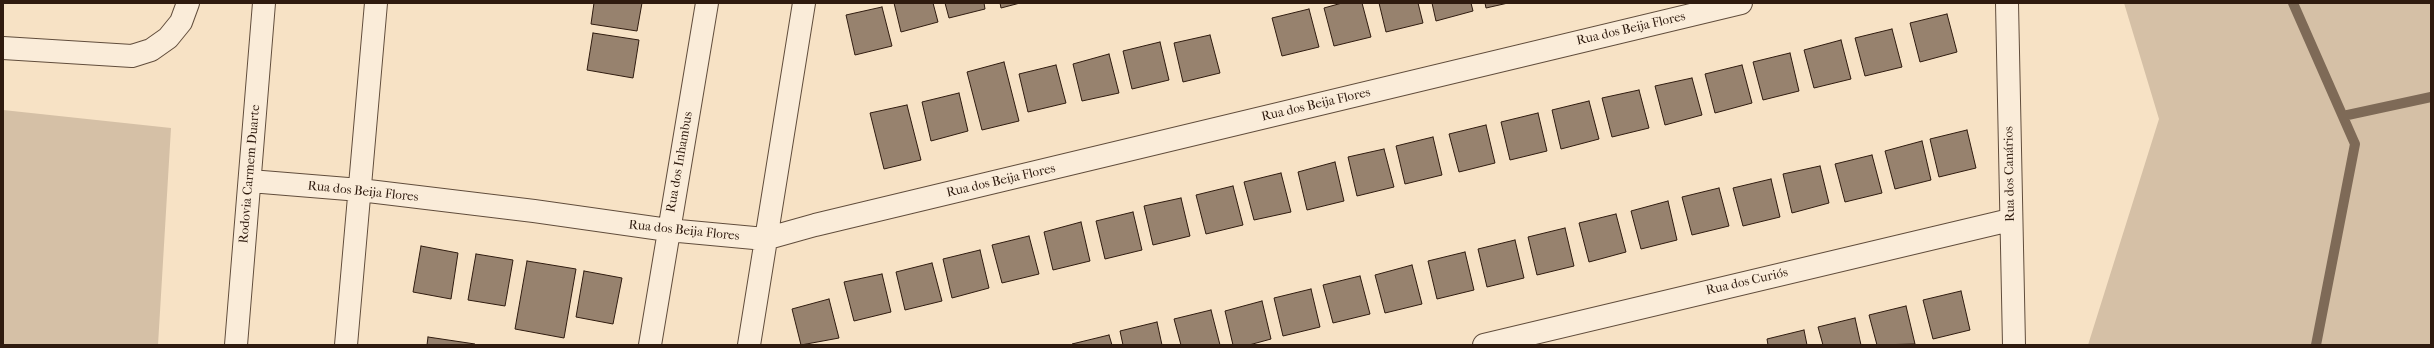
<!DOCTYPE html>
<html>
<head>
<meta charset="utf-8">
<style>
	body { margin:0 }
	#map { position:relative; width:2434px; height:348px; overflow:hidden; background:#f7e2c5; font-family:"IM FELL French Canon",serif }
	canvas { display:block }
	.frame { position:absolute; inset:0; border:4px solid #2f1b0f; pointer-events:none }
</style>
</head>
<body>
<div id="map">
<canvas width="2434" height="348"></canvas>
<div class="frame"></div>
</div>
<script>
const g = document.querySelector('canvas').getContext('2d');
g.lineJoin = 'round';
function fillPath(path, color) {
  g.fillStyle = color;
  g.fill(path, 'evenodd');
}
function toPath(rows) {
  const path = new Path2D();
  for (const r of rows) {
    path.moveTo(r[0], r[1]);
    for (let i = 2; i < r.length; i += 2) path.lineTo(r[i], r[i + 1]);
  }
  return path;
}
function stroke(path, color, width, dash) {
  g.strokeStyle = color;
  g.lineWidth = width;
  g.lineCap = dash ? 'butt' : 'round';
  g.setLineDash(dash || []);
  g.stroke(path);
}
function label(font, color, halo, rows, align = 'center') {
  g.font = font + ' "IM FELL French Canon",serif';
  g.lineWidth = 4;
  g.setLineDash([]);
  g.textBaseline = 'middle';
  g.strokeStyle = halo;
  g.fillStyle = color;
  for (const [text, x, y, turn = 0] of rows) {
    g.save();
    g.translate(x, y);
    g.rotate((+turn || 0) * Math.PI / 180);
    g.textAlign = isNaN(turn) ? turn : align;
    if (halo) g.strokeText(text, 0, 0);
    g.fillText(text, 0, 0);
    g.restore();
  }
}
fillPath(toPath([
	[2124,3,2431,3,2431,345,2088,345,2159,119],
	[3,110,171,128,158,345,3,345]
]), '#d5c0a6');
stroke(toPath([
	[2293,3,2355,144,2316,345],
	[2343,116,2431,97]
]), '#7e6a57', 10);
const building = toPath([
	[594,3,642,3,637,31,591,24,594,3],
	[894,3,933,3,938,22,901,32,894,3],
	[945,3,984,3,985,9,949,18,945,3],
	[1000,3,1020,3,1001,8,1000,3],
	[1342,3,1362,3,1371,37,1334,46,1324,8,1342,3],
	[1379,3,1418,3,1423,23,1386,32,1379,3],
	[1432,3,1471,3,1473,11,1436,21,1432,3],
	[1485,3,1508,3,1486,8,1485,3],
	[882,7,892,46,855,55,846,15,882,7],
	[1309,9,1319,47,1282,56,1272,18,1309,9],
	[1947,14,1957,52,1920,62,1910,23,1947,14],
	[1892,29,1902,67,1865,76,1855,38,1892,29],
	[593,33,639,40,633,78,587,70,593,33],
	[1210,35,1220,73,1183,82,1174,43,1210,35],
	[1841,40,1851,79,1814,88,1804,50,1841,40],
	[1160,42,1169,80,1132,89,1123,51,1160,42],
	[1790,53,1799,91,1763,100,1753,62,1790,53],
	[1109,54,1119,93,1082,101,1073,64,1109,54],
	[1004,62,1019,121,982,130,967,72,1004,62],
	[1056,65,1066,103,1028,112,1019,74,1056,65],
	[1742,65,1752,103,1715,113,1705,74,1742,65],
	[1692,78,1702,115,1665,125,1655,86,1692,78],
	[1639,90,1649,128,1612,137,1602,98,1639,90],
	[959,93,968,131,931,141,922,102,959,93],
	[1589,101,1599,139,1561,149,1552,110,1589,101],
	[907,105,921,160,884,169,870,113,907,105],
	[1538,113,1547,151,1510,160,1501,122,1538,113],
	[1486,125,1495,163,1459,172,1449,134,1486,125],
	[1967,130,1976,168,1939,177,1930,139,1967,130],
	[1433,137,1442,175,1405,184,1396,146,1433,137],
	[1922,141,1931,180,1895,189,1885,151,1922,141],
	[1384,149,1394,187,1357,196,1348,157,1384,149],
	[1872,155,1882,193,1845,202,1835,164,1872,155],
	[1335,162,1344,201,1307,210,1298,172,1335,162],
	[1820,166,1829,203,1792,213,1783,174,1820,166],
	[1281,173,1291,212,1254,220,1244,182,1281,173],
	[1771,179,1780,217,1743,226,1733,188,1771,179],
	[1233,186,1243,225,1206,234,1196,195,1233,186],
	[1719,188,1729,226,1692,235,1682,197,1719,188],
	[1181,198,1190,236,1153,245,1144,206,1181,198],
	[1668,201,1677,240,1641,249,1631,211,1668,201],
	[1133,212,1142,250,1105,259,1096,221,1133,212],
	[1616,214,1626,252,1589,262,1579,223,1616,214],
	[1081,222,1090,261,1053,270,1044,232,1081,222],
	[1565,228,1574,266,1537,275,1528,237,1565,228],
	[1029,236,1039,274,1002,283,992,245,1029,236],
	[1515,240,1524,278,1487,287,1478,249,1515,240],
	[421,246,458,253,451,299,413,292,421,246],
	[980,250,989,288,952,298,943,259,980,250],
	[1465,252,1474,290,1437,299,1428,261,1465,252],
	[476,254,513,260,505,306,468,300,476,254],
	[527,261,576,269,564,338,515,329,527,261],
	[932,263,942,301,905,310,896,272,932,263],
	[1412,265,1422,304,1385,313,1375,275,1412,265],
	[584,271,622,278,613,324,576,317,584,271],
	[882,274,891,312,854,321,844,282,882,274],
	[1360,276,1370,314,1333,323,1323,285,1360,276],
	[1311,289,1320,327,1283,336,1274,298,1311,289],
	[1961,291,1970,330,1933,339,1923,300,1961,291],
	[829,299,839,338,801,345,792,309,829,299],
	[1262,301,1271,339,1249,345,1233,345,1225,311,1262,301],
	[1906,306,1915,344,1877,345,1869,315,1906,306],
	[1211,310,1220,345,1181,345,1174,319,1211,310],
	[1855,318,1861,345,1823,345,1818,327,1855,318],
	[1157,322,1162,345,1123,345,1120,331,1157,322],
	[1804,330,1807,345,1768,345,1767,339,1804,330],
	[1109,335,1112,345,1072,345,1072,344,1109,335],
	[428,337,475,344,475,345,427,345,428,337]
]);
fillPath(building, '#97826e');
stroke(building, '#2f1b0f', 1);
const minor = toPath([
	[2007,3,2014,345],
	[3,48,132,56,151,50,168,38,181,22,188,3],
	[250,181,360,190,534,211,668,230,765,239,815,225,1741,3],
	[236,345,264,3],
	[346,345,376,3],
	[650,345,707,3],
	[749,345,804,3],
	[1484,345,2010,220]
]);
stroke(minor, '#614d3c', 24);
stroke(minor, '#faecd9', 22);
label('13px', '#2f1b0f', '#faecd9', [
	["Rua dos Beija Flores",1631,29,-13],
	["Rua dos Beija Flores",1316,105,-13],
	["Rua dos Inhambus",680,162,-80],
	["Rodovia Carmem Duarte",250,174,-85],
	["Rua dos Canários",2010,174,-91],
	["Rua dos Beija Flores",1001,181,-13],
	["Rua dos Beija Flores",363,192,6],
	["Rua dos Beija Flores",684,231,6],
	["Rua dos Curiós",1747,282,-13]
]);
</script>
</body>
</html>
